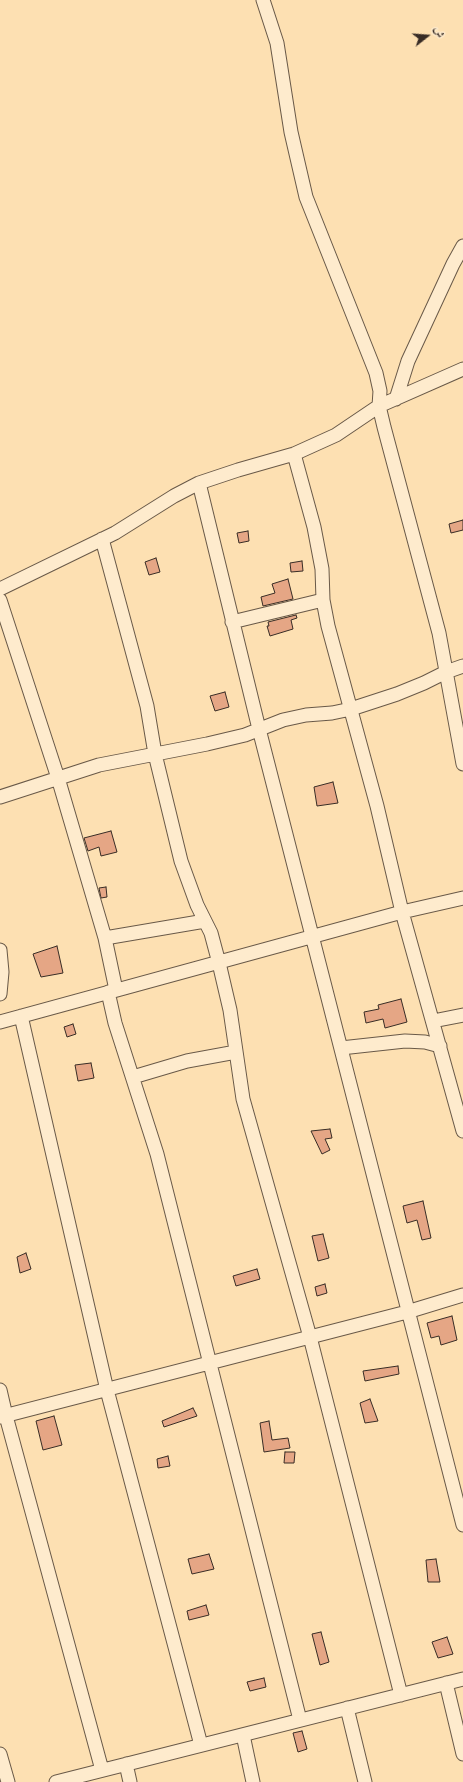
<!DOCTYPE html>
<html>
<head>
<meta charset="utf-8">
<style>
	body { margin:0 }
	#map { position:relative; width:463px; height:1782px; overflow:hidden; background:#fde0b2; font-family:"IM FELL Double Pica",Amiri,serif }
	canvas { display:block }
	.north { position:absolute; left:407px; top:16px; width:40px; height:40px; -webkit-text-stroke:3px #feebcd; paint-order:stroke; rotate:73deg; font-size:11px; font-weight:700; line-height:16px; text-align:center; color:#382c25 }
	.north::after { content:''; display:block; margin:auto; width:14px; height:18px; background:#382c25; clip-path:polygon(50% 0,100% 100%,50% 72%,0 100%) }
</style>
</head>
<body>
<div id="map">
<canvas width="463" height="1782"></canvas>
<div class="north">ش</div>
</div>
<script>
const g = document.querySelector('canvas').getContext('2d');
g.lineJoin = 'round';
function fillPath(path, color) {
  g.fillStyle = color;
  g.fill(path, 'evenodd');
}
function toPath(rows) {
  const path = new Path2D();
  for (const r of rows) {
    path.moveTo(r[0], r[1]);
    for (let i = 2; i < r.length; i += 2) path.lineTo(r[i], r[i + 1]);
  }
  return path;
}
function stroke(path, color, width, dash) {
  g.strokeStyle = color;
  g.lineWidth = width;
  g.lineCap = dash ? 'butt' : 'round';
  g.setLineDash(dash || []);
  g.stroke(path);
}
const building = toPath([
	[463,520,463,530,451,533,449,524,463,520],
	[248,531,249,541,239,543,237,533,248,531],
	[156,558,160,572,149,575,145,562,156,558],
	[302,561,303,571,291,572,290,563,302,561],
	[288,579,293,599,263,606,261,597,275,593,272,584,288,579],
	[296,615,297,618,291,620,293,629,270,636,267,626,269,626,268,622,296,615],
	[225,692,229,707,215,711,210,696,225,692],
	[333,782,338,803,317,806,314,787,333,782],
	[111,831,117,852,101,856,99,847,88,851,84,838,111,831],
	[106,887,107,897,101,898,99,888,106,887],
	[57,946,63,973,41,977,33,954,57,946],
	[401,999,407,1022,385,1028,383,1019,366,1023,364,1012,379,1009,378,1005,401,999],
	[73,1024,76,1034,67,1037,64,1027,73,1024],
	[91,1063,94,1078,78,1081,75,1065,91,1063],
	[330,1129,332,1138,325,1139,330,1150,322,1154,311,1131,330,1129],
	[423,1201,431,1238,422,1240,417,1220,407,1223,403,1206,423,1201],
	[323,1234,329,1258,318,1261,312,1236,323,1234],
	[26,1253,31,1269,20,1273,17,1257,26,1253],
	[257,1269,260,1279,236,1286,233,1276,257,1269],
	[325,1284,327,1293,317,1296,315,1287,325,1284],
	[452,1316,457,1340,441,1345,439,1336,431,1338,427,1323,452,1316],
	[398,1366,399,1374,365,1381,363,1371,398,1366],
	[370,1399,378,1421,365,1423,360,1403,370,1399],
	[193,1408,197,1416,164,1427,162,1421,193,1408],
	[54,1416,62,1445,43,1450,36,1421,54,1416],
	[269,1421,272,1440,288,1438,290,1448,264,1452,260,1423,269,1421],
	[285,1452,295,1452,294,1463,284,1463,285,1452],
	[168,1456,170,1466,158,1468,157,1459,168,1456],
	[209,1554,214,1569,192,1574,188,1559,209,1554],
	[436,1559,440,1582,428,1582,426,1560,436,1559],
	[206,1605,209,1615,189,1620,187,1611,206,1605],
	[321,1632,329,1662,320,1665,312,1634,321,1632],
	[447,1637,453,1654,438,1658,432,1642,447,1637],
	[264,1678,266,1687,250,1691,247,1682,264,1678],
	[302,1731,307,1749,298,1752,293,1733,302,1731]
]);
fillPath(building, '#e5a685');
stroke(building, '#382c25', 1);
const minor = toPath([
	[263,0,277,43,291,132,306,197,376,373,380,391,379,406,384,427,439,633,463,764],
	[396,399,408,361,453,264,463,246],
	[294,454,314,527,322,569,323,600,328,626,377,806,402,912,463,1131],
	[199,483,259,729,463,1525],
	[102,539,147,706,155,754,181,861,197,905,211,933,219,963,230,1010,243,1099,310,1337,401,1695],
	[0,589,115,533,174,496,199,483,238,470,294,454,336,435,379,406,463,369],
	[0,600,58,778,105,938,116,990],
	[232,622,323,600],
	[0,797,99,765,207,744,245,735,283,720,306,715,332,713,351,709,397,694,424,683,446,672,463,666],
	[105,938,205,921],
	[0,950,2,972,0,994],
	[108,992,115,1023,157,1154,300,1720],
	[21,1016,107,1390,201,1745],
	[433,1021,463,1015],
	[0,1022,402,912,463,898],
	[341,1048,405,1041,425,1042,440,1046],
	[133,1077,187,1061,236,1052],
	[0,1390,6,1416,102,1770],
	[0,1417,407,1312,463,1295],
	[446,1683,463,1754],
	[347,1708,365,1782],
	[243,1735,253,1782],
	[0,1754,8,1782],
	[126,1764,130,1782],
	[56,1782,463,1679]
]);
stroke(minor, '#695948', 15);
stroke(minor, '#feebcd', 13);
</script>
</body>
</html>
